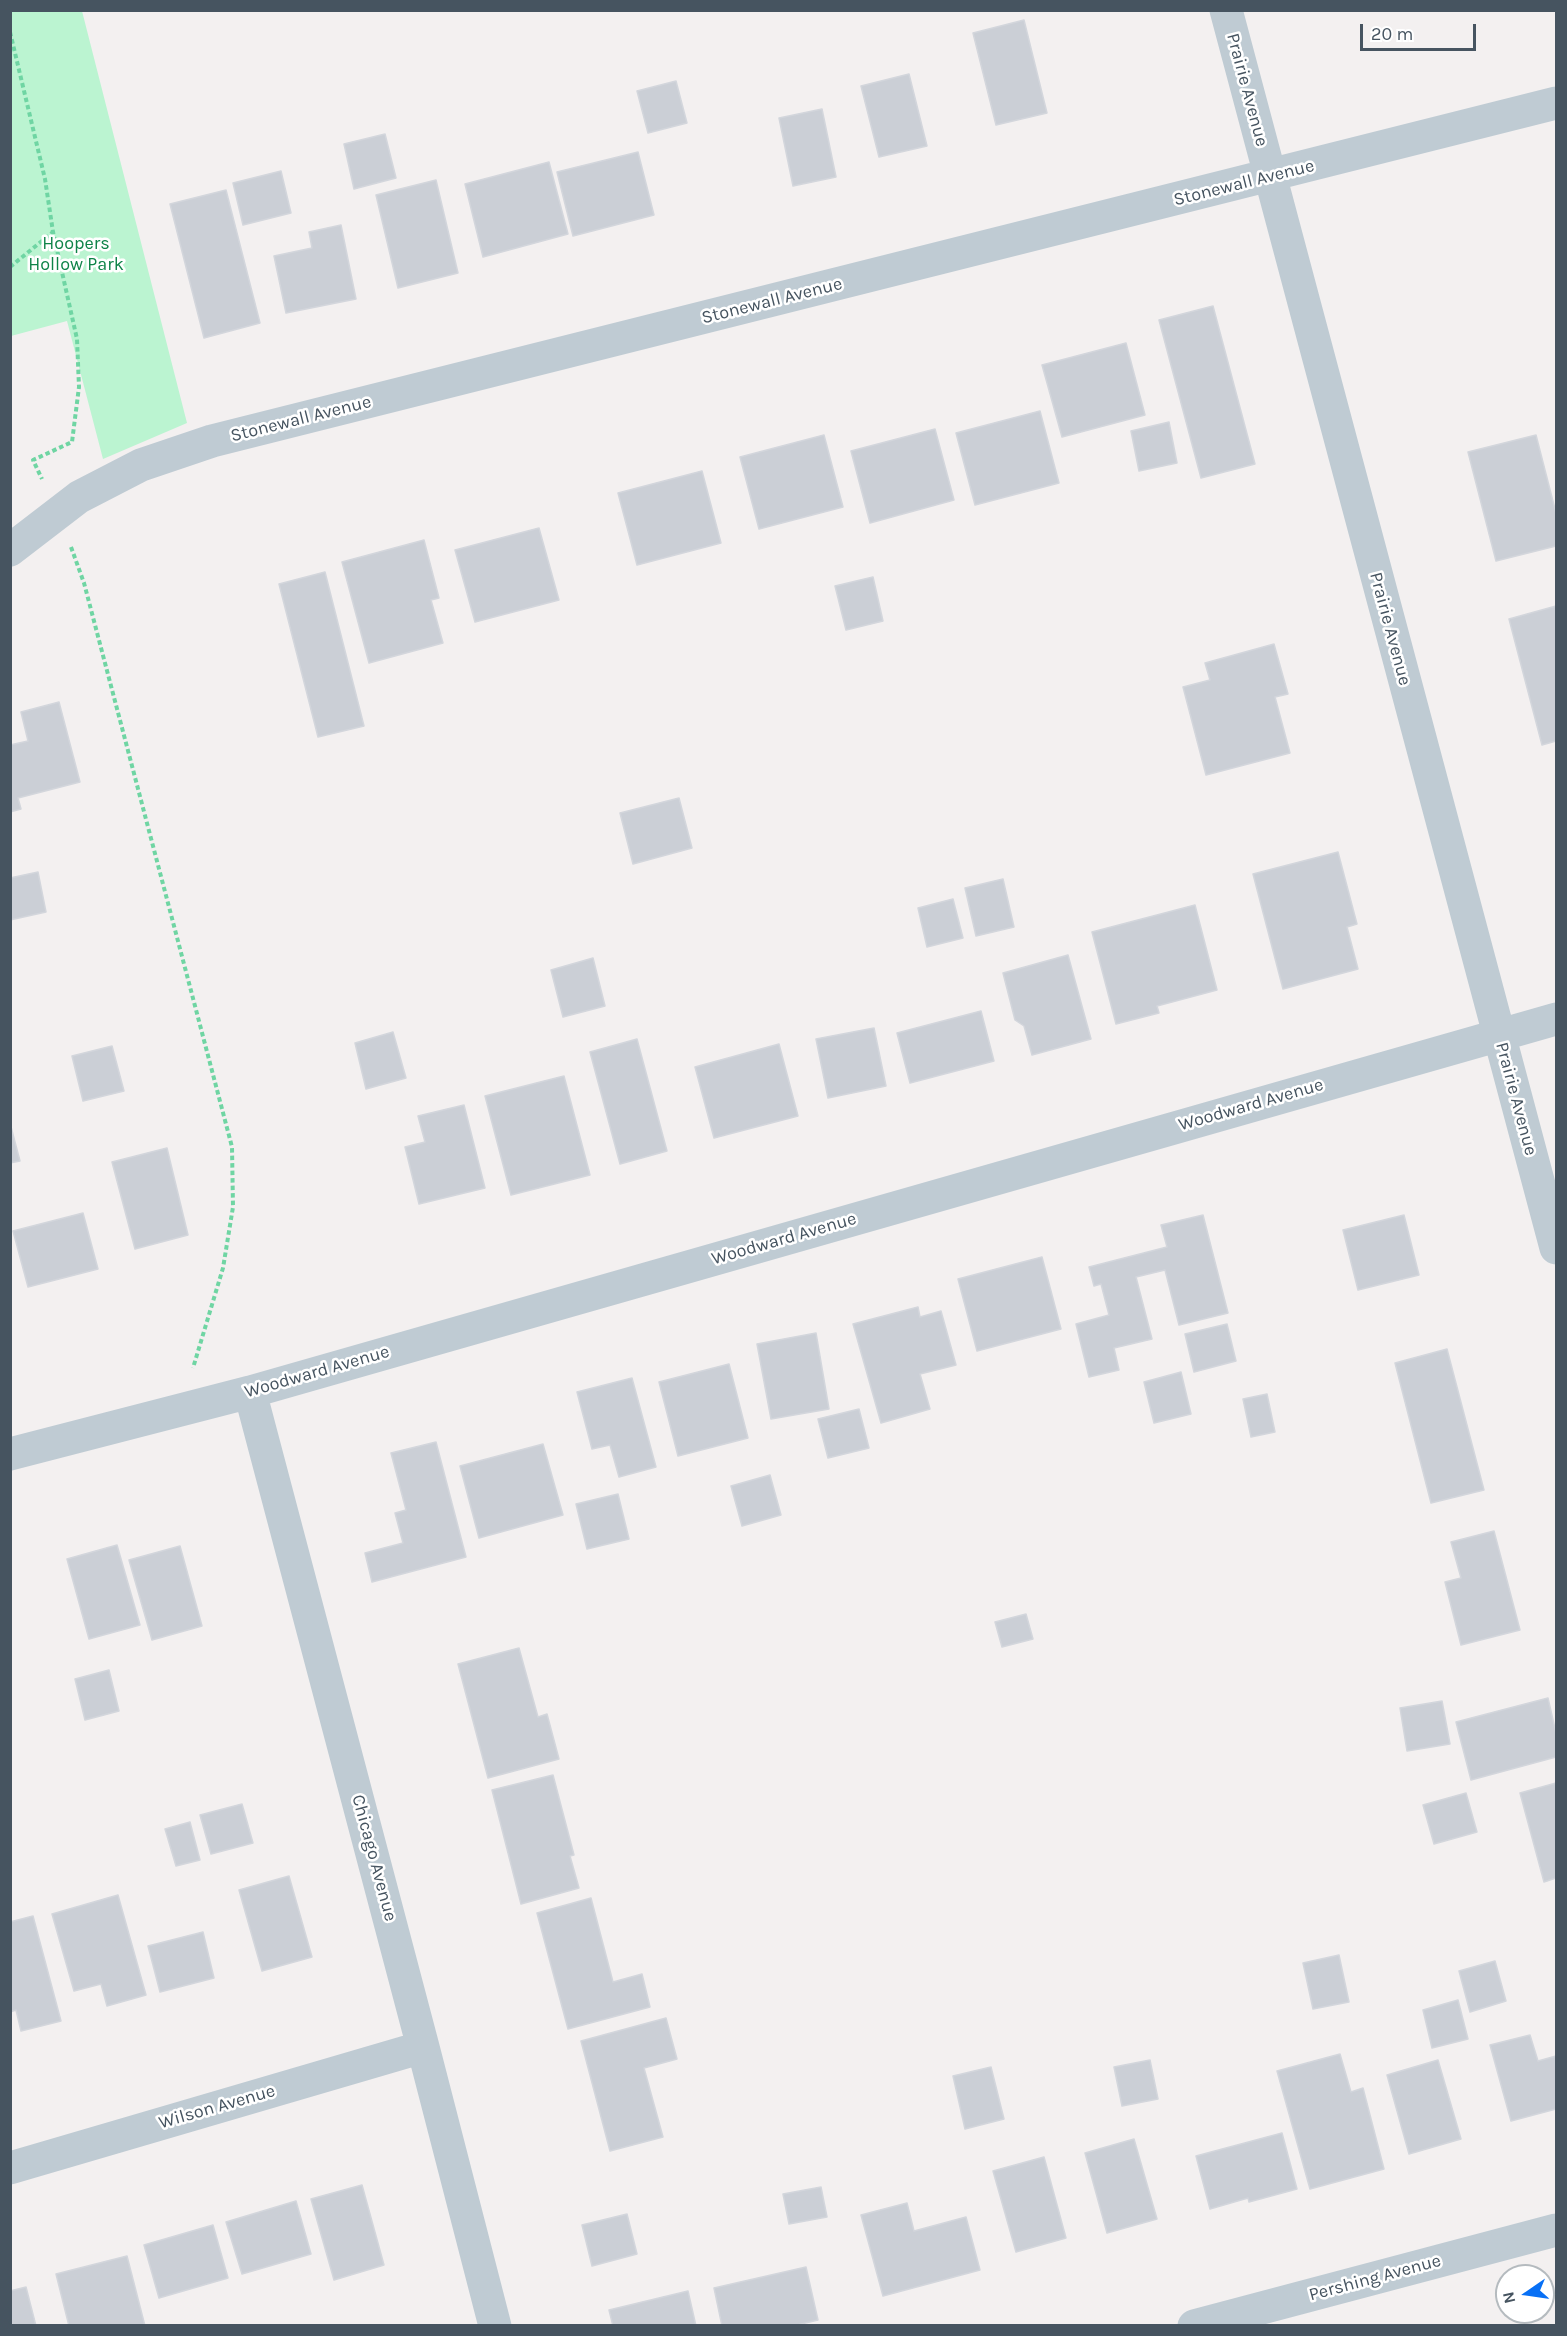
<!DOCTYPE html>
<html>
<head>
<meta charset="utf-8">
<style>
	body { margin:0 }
	#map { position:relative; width:1567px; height:2336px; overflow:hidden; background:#f3f0f0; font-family:Karla,sans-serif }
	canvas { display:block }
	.frame { position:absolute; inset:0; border:12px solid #465460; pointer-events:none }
	.north { position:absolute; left:1495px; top:2264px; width:60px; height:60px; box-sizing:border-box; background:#fff; border:2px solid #b5bbbf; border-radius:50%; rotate:257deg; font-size:16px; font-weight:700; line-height:24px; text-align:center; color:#465460 }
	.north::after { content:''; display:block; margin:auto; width:21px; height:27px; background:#0870f5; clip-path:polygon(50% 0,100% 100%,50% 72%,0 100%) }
	.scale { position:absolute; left:1360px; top:24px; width:116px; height:27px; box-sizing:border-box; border:3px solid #465460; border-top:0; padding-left:8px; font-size:18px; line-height:21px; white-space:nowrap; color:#465460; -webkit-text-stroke:4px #fff; paint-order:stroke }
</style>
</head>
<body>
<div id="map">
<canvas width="1567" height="2336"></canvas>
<div class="frame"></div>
<div class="north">N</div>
<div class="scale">20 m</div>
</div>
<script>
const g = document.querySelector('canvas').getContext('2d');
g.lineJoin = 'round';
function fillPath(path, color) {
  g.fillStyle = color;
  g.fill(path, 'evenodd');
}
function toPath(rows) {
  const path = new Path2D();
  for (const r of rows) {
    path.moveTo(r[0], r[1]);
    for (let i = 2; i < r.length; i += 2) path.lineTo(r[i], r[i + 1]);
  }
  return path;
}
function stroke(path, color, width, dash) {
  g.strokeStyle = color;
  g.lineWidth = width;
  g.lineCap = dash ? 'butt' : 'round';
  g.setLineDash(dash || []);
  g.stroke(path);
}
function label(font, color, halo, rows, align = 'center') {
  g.font = font + ' Karla,sans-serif';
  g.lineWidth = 5;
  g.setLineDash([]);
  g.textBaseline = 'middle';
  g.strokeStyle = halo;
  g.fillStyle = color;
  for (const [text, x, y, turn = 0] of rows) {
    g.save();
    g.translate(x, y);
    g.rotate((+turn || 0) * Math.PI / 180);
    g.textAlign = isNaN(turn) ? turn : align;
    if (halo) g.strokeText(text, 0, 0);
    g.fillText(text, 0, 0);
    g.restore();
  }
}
fillPath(toPath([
	[11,10,82,11,187,423,103,459,67,321,11,336]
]), '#bbf4d1');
const building = toPath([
	[1024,20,1047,113,996,125,973,33,1024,20],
	[909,74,927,146,879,157,861,86,909,74],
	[676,81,687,123,648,133,637,91,676,81],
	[822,109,836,177,793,186,779,118,822,109],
	[385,134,396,178,354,189,344,144,385,134],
	[638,152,654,215,573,236,557,172,638,152],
	[549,162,568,234,483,257,465,184,549,162],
	[281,171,291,213,243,225,233,183,281,171],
	[436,180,458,273,398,288,376,195,436,180],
	[226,190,260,323,204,338,170,204,226,190],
	[341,225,356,299,286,313,274,256,312,248,309,232,341,225],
	[1213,306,1255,464,1201,478,1159,320,1213,306],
	[1126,343,1145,415,1062,437,1042,365,1126,343],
	[1040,411,1059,483,975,505,956,433,1040,411],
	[1169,422,1177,463,1139,471,1131,431,1169,422],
	[935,429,954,500,870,523,851,451,935,429],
	[824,435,843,507,759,529,740,457,824,435],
	[1536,435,1556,513,1556,546,1496,561,1468,452,1536,435],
	[702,471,721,543,637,565,618,493,702,471],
	[539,528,559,600,475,622,455,550,539,528],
	[424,540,439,598,431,600,443,643,369,663,342,562,424,540],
	[325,572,364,726,318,737,279,584,325,572],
	[873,577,883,621,846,630,835,586,873,577],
	[1556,606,1556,741,1542,745,1509,619,1556,606],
	[1274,644,1288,694,1275,697,1290,753,1206,775,1183,687,1210,680,1205,663,1274,644],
	[59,702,80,782,18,798,21,809,10,812,10,745,28,741,21,712,59,702],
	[679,798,692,848,633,864,620,813,679,798],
	[1338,852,1357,924,1347,927,1358,969,1283,989,1253,874,1338,852],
	[38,872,46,912,10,920,10,878,38,872],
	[1003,879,1014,927,976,936,965,888,1003,879],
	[953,899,963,938,927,947,918,908,953,899],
	[1195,905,1217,990,1157,1006,1159,1013,1116,1024,1092,932,1195,905],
	[1068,955,1091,1039,1032,1055,1024,1026,1015,1020,1003,973,1068,955],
	[593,958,605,1006,563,1017,551,970,593,958],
	[981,1011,994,1061,910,1083,897,1033,981,1011],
	[874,1028,886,1086,828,1098,816,1039,874,1028],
	[393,1032,406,1078,366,1089,355,1043,393,1032],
	[637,1039,667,1151,620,1164,590,1052,637,1039],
	[779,1044,798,1116,714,1138,695,1067,779,1044],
	[112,1046,124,1091,83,1101,72,1056,112,1046],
	[564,1076,590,1175,511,1195,485,1096,564,1076],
	[464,1105,485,1188,419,1204,405,1147,425,1142,418,1116,464,1105],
	[10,1123,20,1161,10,1163,10,1123],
	[167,1148,188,1235,135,1249,112,1162,167,1148],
	[83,1213,98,1269,28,1287,13,1231,83,1213],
	[1203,1215,1228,1313,1179,1325,1165,1270,1136,1277,1152,1339,1114,1348,1119,1370,1089,1377,1076,1324,1109,1315,1101,1284,1094,1286,1089,1267,1167,1247,1161,1225,1203,1215],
	[1404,1215,1419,1275,1358,1290,1343,1230,1404,1215],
	[1042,1257,1061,1329,977,1351,958,1279,1042,1257],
	[918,1307,920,1317,941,1311,956,1365,920,1374,930,1409,881,1423,853,1324,918,1307],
	[1227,1324,1236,1361,1194,1372,1185,1334,1227,1324],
	[816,1333,829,1409,771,1419,757,1344,816,1333],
	[1447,1349,1484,1490,1431,1503,1395,1363,1447,1349],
	[729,1364,748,1438,678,1456,659,1382,729,1364],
	[1181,1372,1191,1414,1154,1423,1144,1382,1181,1372],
	[632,1378,656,1467,619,1477,610,1445,592,1449,577,1392,632,1378],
	[1267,1394,1275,1432,1251,1437,1243,1399,1267,1394],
	[859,1409,869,1448,828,1458,818,1419,859,1409],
	[436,1442,466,1557,372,1582,365,1553,403,1543,395,1513,406,1510,391,1453,436,1442],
	[543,1444,563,1515,479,1538,460,1466,543,1444],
	[770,1475,781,1515,742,1526,731,1486,770,1475],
	[618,1494,629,1539,587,1549,576,1504,618,1494],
	[1494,1531,1520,1630,1461,1645,1445,1582,1461,1578,1451,1542,1494,1531],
	[117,1545,140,1625,89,1639,67,1559,117,1545],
	[180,1546,202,1626,152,1640,129,1560,180,1546],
	[1026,1614,1033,1639,1002,1647,995,1622,1026,1614],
	[519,1648,538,1717,547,1714,559,1759,488,1778,458,1664,519,1648],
	[109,1670,119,1711,85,1720,75,1679,109,1670],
	[1548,1698,1556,1733,1556,1757,1471,1780,1456,1722,1548,1698],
	[1442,1701,1450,1744,1407,1751,1400,1708,1442,1701],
	[553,1775,574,1855,570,1856,579,1888,521,1904,492,1790,553,1775],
	[1556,1783,1556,1878,1544,1882,1520,1793,1556,1783],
	[1466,1793,1477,1832,1434,1844,1423,1805,1466,1793],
	[242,1804,253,1843,211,1854,200,1815,242,1804],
	[190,1822,200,1860,176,1866,165,1829,190,1822],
	[289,1876,312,1957,262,1971,239,1890,289,1876],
	[118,1895,146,1995,107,2006,101,1984,74,1991,52,1914,118,1895],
	[591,1898,613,1982,642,1974,650,2007,568,2029,537,1913,591,1898],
	[33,1916,61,2021,21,2031,16,2010,10,2012,10,1922,33,1916],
	[203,1932,214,1978,160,1992,148,1946,203,1932],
	[1339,1955,1349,2002,1313,2009,1303,1963,1339,1955],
	[1495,1961,1506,2001,1470,2012,1459,1971,1495,1961],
	[1458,2000,1468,2039,1432,2048,1423,2010,1458,2000],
	[666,2018,677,2059,644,2068,663,2137,610,2151,581,2041,666,2018],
	[1530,2035,1538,2061,1556,2056,1556,2109,1511,2121,1490,2045,1530,2035],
	[1340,2054,1351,2092,1363,2088,1384,2169,1310,2189,1277,2071,1340,2054],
	[1150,2060,1158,2099,1122,2106,1114,2067,1150,2060],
	[1438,2060,1461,2139,1409,2154,1387,2075,1438,2060],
	[991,2067,1004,2119,965,2129,953,2076,991,2067],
	[1282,2133,1297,2189,1249,2202,1248,2198,1210,2209,1196,2156,1282,2133],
	[1134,2139,1157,2219,1107,2233,1085,2153,1134,2139],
	[1044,2157,1066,2238,1016,2252,993,2171,1044,2157],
	[362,2185,384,2265,334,2280,311,2199,362,2185],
	[821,2187,827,2217,789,2224,783,2194,821,2187],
	[296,2201,311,2254,242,2274,226,2222,296,2201],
	[907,2203,914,2231,966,2217,980,2270,883,2296,861,2215,907,2203],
	[627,2214,637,2254,592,2266,582,2225,627,2214],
	[213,2225,228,2278,159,2298,144,2245,213,2225],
	[127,2256,145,2326,69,2326,56,2274,127,2256],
	[806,2267,818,2320,793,2326,722,2326,714,2288,806,2267],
	[26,2287,36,2326,10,2326,10,2291,26,2287],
	[688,2291,696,2326,613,2326,609,2310,688,2291]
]);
fillPath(building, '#cbcfd6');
stroke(building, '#d3d6dc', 1.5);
stroke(toPath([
	[10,32,45,179,53,232,77,339,79,387,72,442,33,460,42,479],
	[10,267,53,232],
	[71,547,84,583,232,1147,233,1207,223,1268,193,1368]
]), '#6fd5a3', 4, [4.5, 3]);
stroke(toPath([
	[1226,10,1556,1248],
	[10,550,79,497,141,465,212,441,1556,103],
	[250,1392,423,2047,495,2326],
	[10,1454,250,1392,1556,1019],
	[10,2168,423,2047],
	[1194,2326,1556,2230]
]), '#bfcbd3', 33);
label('18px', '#465460', '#fff', [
	["Prairie Avenue",1247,90,75],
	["Stonewall Avenue",1244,183,-14],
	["Stonewall Avenue",772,301,-14],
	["Stonewall Avenue",301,419,-14],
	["Prairie Avenue",1390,629,75],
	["Prairie Avenue",1516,1099,75],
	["Woodward Avenue",1251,1105,-16],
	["Woodward Avenue",784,1239,-16],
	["Woodward Avenue",317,1372,-16],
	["Chicago Avenue",374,1858,75],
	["Wilson Avenue",217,2107,-16],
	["Pershing Avenue",1375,2278,-15]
]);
label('18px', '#0e8348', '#fff', [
	["Hoopers",76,244],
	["Hollow Park",76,265]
]);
</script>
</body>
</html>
